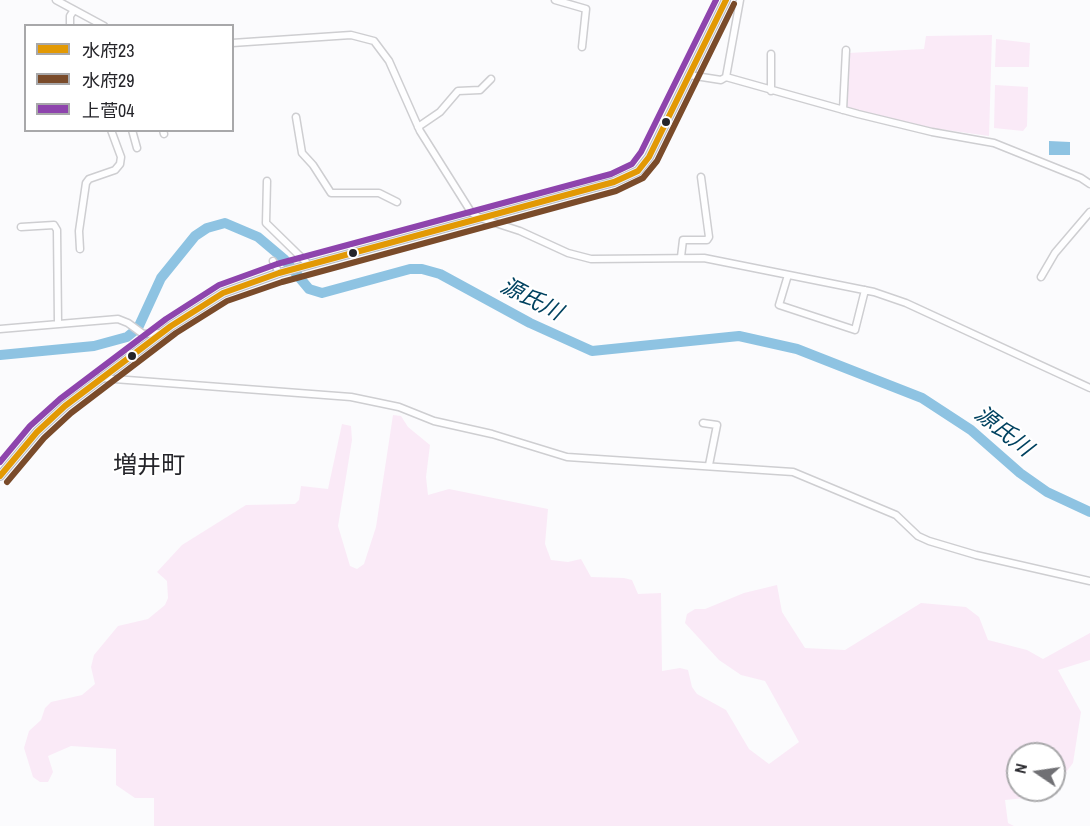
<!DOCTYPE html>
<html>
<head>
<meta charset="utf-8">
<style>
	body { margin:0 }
	#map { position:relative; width:1090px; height:826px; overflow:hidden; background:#fbfbfd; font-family:"Archivo Narrow","Noto Sans JP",sans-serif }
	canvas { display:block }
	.legend { position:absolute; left:24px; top:24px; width:210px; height:108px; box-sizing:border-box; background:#fff; border:2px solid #a8a8aa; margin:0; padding:8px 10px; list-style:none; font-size:18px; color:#25252a }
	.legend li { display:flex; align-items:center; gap:12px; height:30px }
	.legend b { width:30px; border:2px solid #a8a8aa }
	.north { position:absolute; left:1006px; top:742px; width:60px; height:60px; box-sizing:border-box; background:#fff; border:2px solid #a8a8aa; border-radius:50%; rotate:283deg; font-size:16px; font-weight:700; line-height:24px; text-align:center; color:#25252a }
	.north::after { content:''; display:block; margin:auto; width:21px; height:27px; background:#707074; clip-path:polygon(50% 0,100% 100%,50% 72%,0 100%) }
</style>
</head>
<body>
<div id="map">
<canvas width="1090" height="826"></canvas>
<ul class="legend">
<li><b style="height:8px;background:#e29904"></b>水府23</li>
<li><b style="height:8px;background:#7a4b2a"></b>水府29</li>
<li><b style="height:8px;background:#8e44ad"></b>上菅04</li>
</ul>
<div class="north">N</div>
</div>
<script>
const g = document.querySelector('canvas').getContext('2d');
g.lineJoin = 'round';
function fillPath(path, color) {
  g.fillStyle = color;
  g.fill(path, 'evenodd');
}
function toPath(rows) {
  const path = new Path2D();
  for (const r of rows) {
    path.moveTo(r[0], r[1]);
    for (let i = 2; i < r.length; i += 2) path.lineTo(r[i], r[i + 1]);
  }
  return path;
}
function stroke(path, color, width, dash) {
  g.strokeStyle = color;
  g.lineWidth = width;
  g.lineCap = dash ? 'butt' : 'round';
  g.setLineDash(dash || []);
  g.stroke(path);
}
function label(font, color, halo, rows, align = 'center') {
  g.font = font + ' "Archivo Narrow","Noto Sans JP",sans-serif';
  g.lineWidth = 4.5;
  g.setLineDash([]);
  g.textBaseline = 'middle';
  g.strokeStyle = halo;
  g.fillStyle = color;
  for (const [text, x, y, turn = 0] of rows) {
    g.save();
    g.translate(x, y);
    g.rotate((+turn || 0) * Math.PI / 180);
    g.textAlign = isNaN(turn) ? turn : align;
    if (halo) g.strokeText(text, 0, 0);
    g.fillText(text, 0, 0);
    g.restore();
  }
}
fillPath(toPath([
	[992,35,989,136,932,128,847,108,849,53,924,49,926,36],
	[996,39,1030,43,1029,67,995,67],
	[995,85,1028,87,1027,126,1023,131,994,128],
	[393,415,401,416,408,427,430,445,426,477,428,495,449,489,548,509,545,544,551,560,568,562,581,559,591,577,624,578,632,580,638,594,661,593,662,671,680,668,688,670,692,687,697,694,726,710,749,749,769,764,799,742,769,688,765,681,741,675,719,660,685,623,687,614,695,609,705,609,744,593,777,585,782,612,805,648,845,650,921,603,966,607,979,617,988,640,1027,650,1043,659,1090,633,1090,660,1058,670,1081,712,1073,763,1054,788,1054,754,1018,754,1018,790,1052,790,1045,796,1005,800,1008,823,1014,826,154,826,154,798,135,798,116,785,116,749,71,746,48,756,53,772,48,782,40,782,33,777,24,748,29,731,41,720,45,708,51,702,82,695,95,684,91,667,94,655,118,626,148,619,165,605,168,598,167,581,157,572,182,545,246,505,295,504,299,500,301,486,328,489,342,424,351,426,352,440,338,526,350,566,357,569,364,564,376,527]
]), '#faeaf7');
fillPath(toPath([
	[1049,141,1070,142,1070,155,1049,155]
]), '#8ec3e2');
stroke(toPath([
	[0,355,94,346,127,337,138,328,161,278,195,236,207,228,225,223,258,237,284,259,309,289,322,293,410,269,422,269,440,274,530,323,592,351,739,336,797,349,922,398,971,430,1020,473,1047,492,1090,512]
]), '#8ec3e2', 10);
const minor = toPath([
	[56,0,104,26],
	[555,0,586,9,582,47],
	[70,26,70,16,74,10],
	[232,43,351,35,374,41,389,61,420,131,471,212,480,218,520,231,568,253,591,259,704,258,874,292,906,303,1090,388],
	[689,75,721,80,726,77,740,0],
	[726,77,858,114,932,132,994,143,1081,178,1090,184],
	[771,91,771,54],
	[843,110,846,50],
	[296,117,302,153,313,165,331,193,379,193,397,202],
	[418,127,440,112,458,91,480,90,491,79],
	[132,130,137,148],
	[163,130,164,134],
	[267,181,266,223,309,265],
	[21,227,54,225,57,230,58,323],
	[80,249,79,231,86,183,89,179,115,170,120,164,121,157,111,130],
	[681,257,683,240,707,240,709,237,701,177],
	[273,261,279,273],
	[788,275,779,305,855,330,865,290],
	[1041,277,1055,253,1090,212],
	[0,329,118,319,128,323,143,334,161,333],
	[101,378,351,397,399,407,434,421,492,434,567,457,793,472,896,515,918,536,929,541,976,555,1090,581],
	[703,423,717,425,709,465]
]);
const major = toPath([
	[0,476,37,432,65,406,171,326,223,293,279,273,614,182,638,171,649,157,726,0]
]);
stroke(minor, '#ceced1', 9);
stroke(major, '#b5bac5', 10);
stroke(minor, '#fefeff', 6);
stroke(major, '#edf0f6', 8);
stroke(toPath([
	[0,476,37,432,65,406,171,326,223,293,279,273,614,182,638,171,649,157,726,0]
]), '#e29904', 6);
stroke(toPath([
	[7,482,44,438,71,413,176,333,227,301,282,282,616,191,643,178,657,161,734,4]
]), '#7a4b2a', 6);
stroke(toPath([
	[0,462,30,426,60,399,166,319,219,285,277,264,611,174,632,164,641,152,716,0]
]), '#8e44ad', 6);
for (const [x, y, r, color] of [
	[666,122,5,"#25252a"],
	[353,253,5,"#25252a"],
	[132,356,5,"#25252a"]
]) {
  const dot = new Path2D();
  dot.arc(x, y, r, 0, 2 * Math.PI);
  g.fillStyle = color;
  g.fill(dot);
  stroke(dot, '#fff', 2);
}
label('italic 22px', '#014260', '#fff', [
	["源氏川",531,300,27],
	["源氏川",1003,432,38]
]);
label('24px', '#25252a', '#fff', [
	["増井町",149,467]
]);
</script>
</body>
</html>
